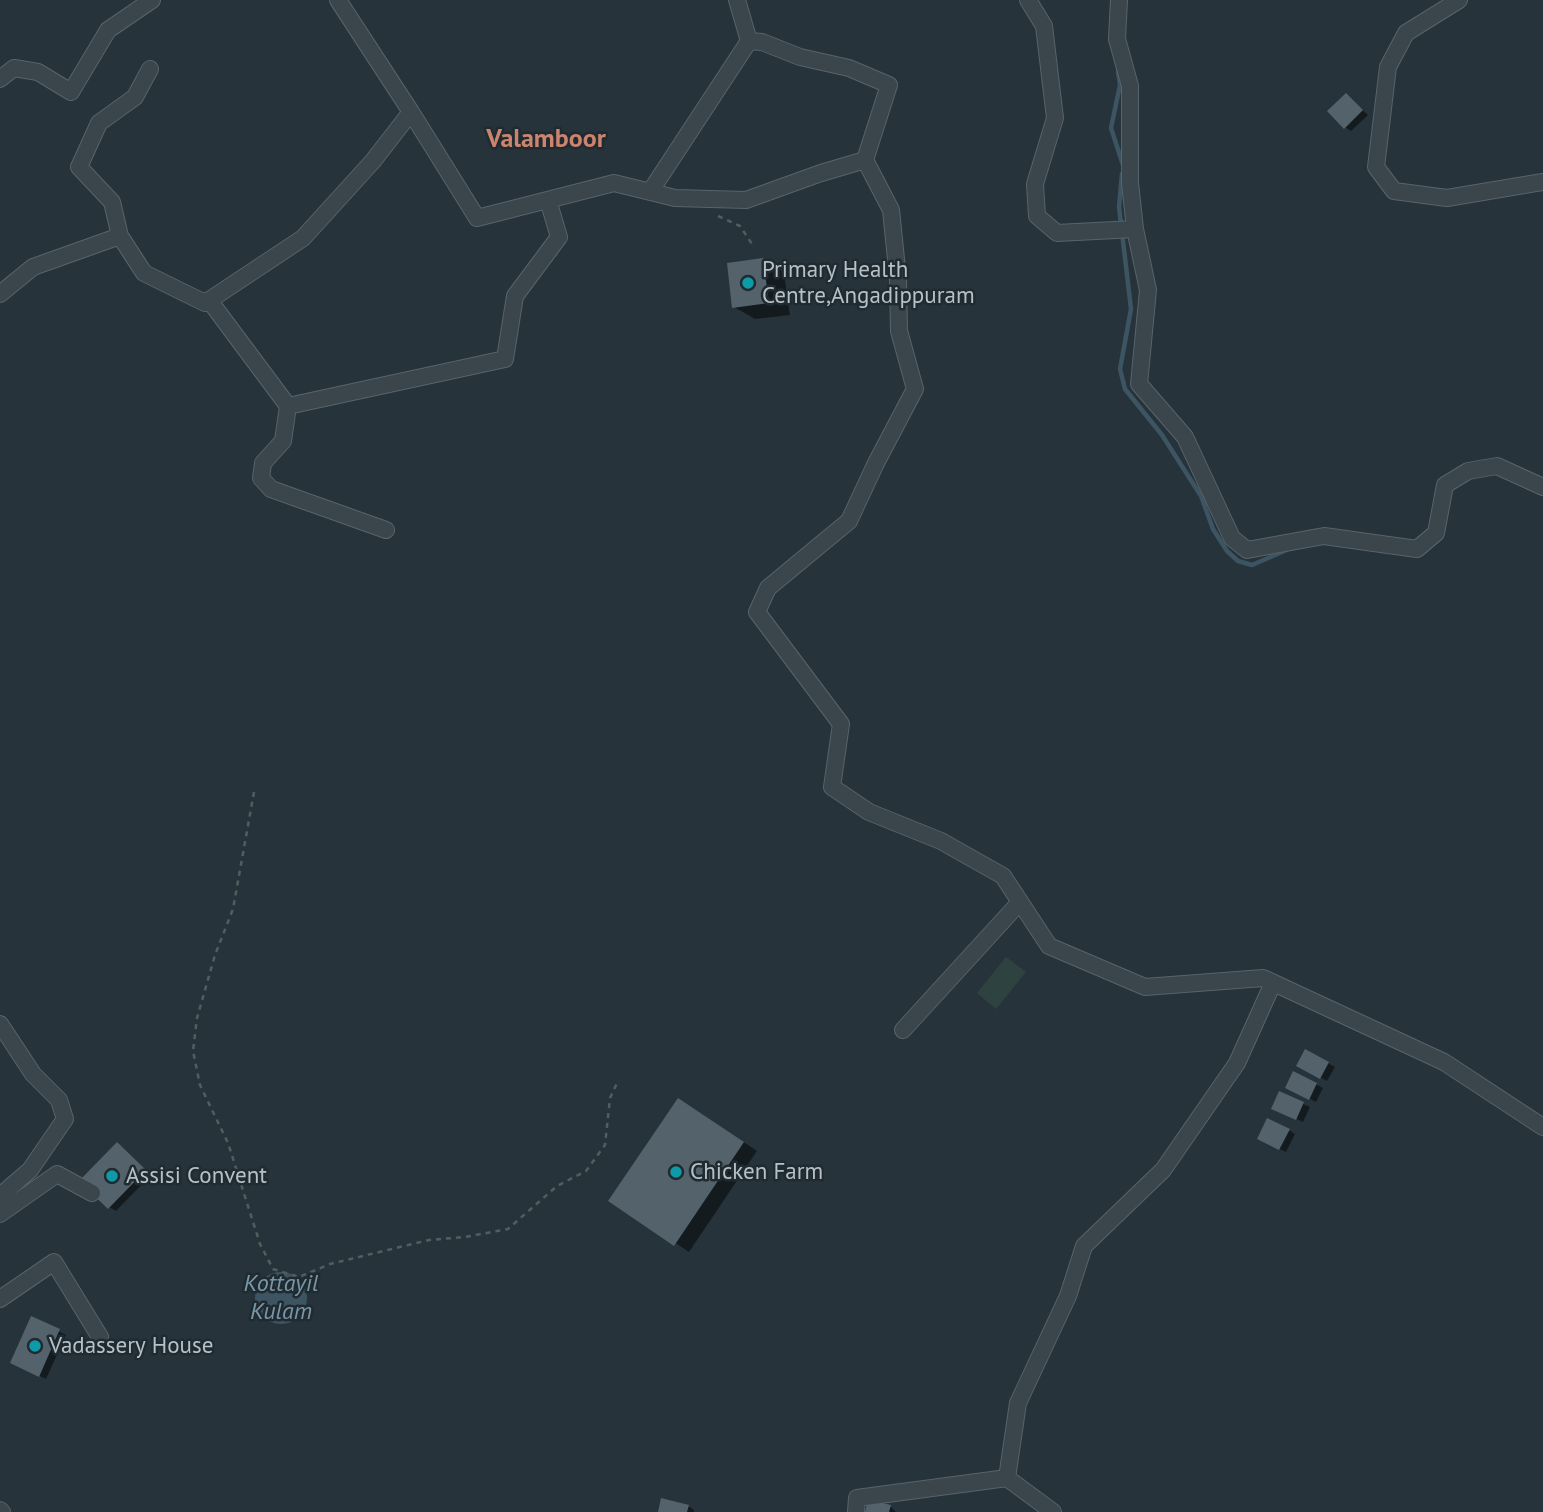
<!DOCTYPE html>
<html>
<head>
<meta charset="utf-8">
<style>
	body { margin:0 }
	canvas { display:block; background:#26333b }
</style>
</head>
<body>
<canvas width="1543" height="1512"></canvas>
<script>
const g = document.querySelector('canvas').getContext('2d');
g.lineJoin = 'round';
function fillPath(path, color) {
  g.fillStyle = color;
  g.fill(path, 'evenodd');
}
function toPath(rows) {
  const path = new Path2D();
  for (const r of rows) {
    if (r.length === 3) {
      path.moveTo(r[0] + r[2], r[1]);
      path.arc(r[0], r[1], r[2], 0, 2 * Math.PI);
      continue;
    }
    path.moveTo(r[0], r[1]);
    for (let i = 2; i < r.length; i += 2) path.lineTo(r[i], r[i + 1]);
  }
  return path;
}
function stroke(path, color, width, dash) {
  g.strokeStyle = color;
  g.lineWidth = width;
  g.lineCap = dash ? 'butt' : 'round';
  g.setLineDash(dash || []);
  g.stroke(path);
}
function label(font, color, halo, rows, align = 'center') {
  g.font = font + ' "PT Sans",sans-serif';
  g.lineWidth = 5;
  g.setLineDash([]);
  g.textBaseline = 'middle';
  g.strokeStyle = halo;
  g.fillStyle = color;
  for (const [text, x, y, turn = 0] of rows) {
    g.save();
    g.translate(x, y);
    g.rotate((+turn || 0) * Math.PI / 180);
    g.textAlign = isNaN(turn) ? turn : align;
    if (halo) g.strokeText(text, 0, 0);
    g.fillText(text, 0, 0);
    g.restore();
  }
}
fillPath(toPath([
	[1006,957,1026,972,996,1009,977,993]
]), '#2e433f');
fillPath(toPath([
	[281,1298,26]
]), '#3d5462');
fillPath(toPath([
	[1346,95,1368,115,1351,131,1345,127],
	[762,260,784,272,790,315,755,319,734,307],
	[1306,1051,1335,1067,1327,1081,1298,1066],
	[1294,1073,1323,1088,1316,1102,1287,1087],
	[1303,1104,1310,1107,1303,1122,1280,1112],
	[693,1108,757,1151,689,1252,611,1201],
	[1289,1130,1295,1134,1286,1152,1265,1142],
	[117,1144,151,1175,116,1211,109,1207],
	[32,1318,66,1335,46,1379,18,1366],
	[688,1506,694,1510,694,1512,660,1512],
	[890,1506,896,1512,867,1512]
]), '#0007');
stroke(toPath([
	[1118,72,1120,85,1111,128,1123,165],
	[1122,174,1119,207,1131,309,1120,369,1125,389,1162,435,1201,496,1213,529,1227,551,1238,561,1252,565,1289,549]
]), '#3d5462', 4.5);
fillPath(toPath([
	[1346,93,1363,110,1344,129,1327,111],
	[763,258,769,303,732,308,727,263],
	[1305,1049,1329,1062,1320,1079,1296,1066],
	[1293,1071,1317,1083,1309,1100,1285,1088],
	[1279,1091,1304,1102,1296,1120,1271,1109],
	[678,1098,744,1142,674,1246,608,1201],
	[1267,1118,1290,1129,1279,1150,1257,1139],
	[117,1142,146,1170,108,1209,79,1181],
	[31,1316,60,1329,39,1377,10,1363],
	[661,1498,689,1505,687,1512,658,1512],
	[868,1500,891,1505,889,1512,865,1512]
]), '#54626c');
const minor = toPath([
	[338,0,411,112],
	[737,0,749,41],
	[1028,0,1044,26,1055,118,1035,184,1037,216,1057,233,1135,229],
	[1119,0,1117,39,1130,86,1130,183,1135,229,1148,290,1139,384,1185,437,1232,538,1247,550,1324,536,1417,549,1436,533,1445,485,1468,471,1497,466,1543,487],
	[1459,0,1406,33,1388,67,1376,167,1394,191,1447,198,1543,182],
	[0,79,14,68,38,72,71,92,108,30,152,0],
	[650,192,749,41,762,42,800,57,849,68,889,85,865,160],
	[120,236,112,202,79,167,99,123,135,97,150,69],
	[0,294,33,267,120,236,144,273,205,303,303,238,373,161,411,112,477,218,614,183,675,198,746,200,821,173,865,160,891,210,898,279,899,331,915,389,876,463,849,521,768,588,757,612,841,724,832,787,869,812,941,841,1003,876,1049,946,1145,987,1263,978,1444,1062,1543,1127],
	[209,300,288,406,505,359,515,296,559,237,548,200],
	[288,406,283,441,263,463,261,478,271,489,386,530],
	[0,1024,33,1074,59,1100,65,1119,30,1170,0,1196],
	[903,1030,1020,902],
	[0,1214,57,1174,92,1193],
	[0,1299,54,1262,100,1337],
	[1007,1478,1053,1512],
	[0,1510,2,1512],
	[856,1512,857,1498,1007,1478,1018,1403,1068,1296,1084,1246,1163,1170,1237,1063,1273,983]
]);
stroke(minor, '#58636a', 18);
stroke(toPath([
	[718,216,740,226,752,244],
	[254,792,233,909,215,955,197,1018,193,1051,200,1085,228,1143,260,1244,273,1269,299,1277,330,1264,429,1240,465,1237,508,1229,557,1186,586,1171,605,1145,610,1098,618,1081]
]), '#4d605e', 2.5, [5, 5]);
stroke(minor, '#3a454c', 16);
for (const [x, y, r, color] of [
	[748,283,7,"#0f9aa8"],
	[676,1172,7,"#0f9aa8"],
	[112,1176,7,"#0f9aa8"],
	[35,1346,7,"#0f9aa8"]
]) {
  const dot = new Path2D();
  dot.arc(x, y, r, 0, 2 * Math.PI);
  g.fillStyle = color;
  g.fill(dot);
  stroke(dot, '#1f2a31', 2.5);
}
label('23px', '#b6c0c7', '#1f2a31', [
	["Primary Health",762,270],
	["Centre,Angadippuram",762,296],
	["Chicken Farm",690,1172],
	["Assisi Convent",126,1176],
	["Vadassery House",49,1346]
], 'left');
label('italic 24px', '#7996a7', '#1f2a31', [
	["Kottayil",281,1284],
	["Kulam",281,1312]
]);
label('bold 26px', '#cb846d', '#1f2a31', [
	["Valamboor",546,140]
]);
</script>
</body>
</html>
